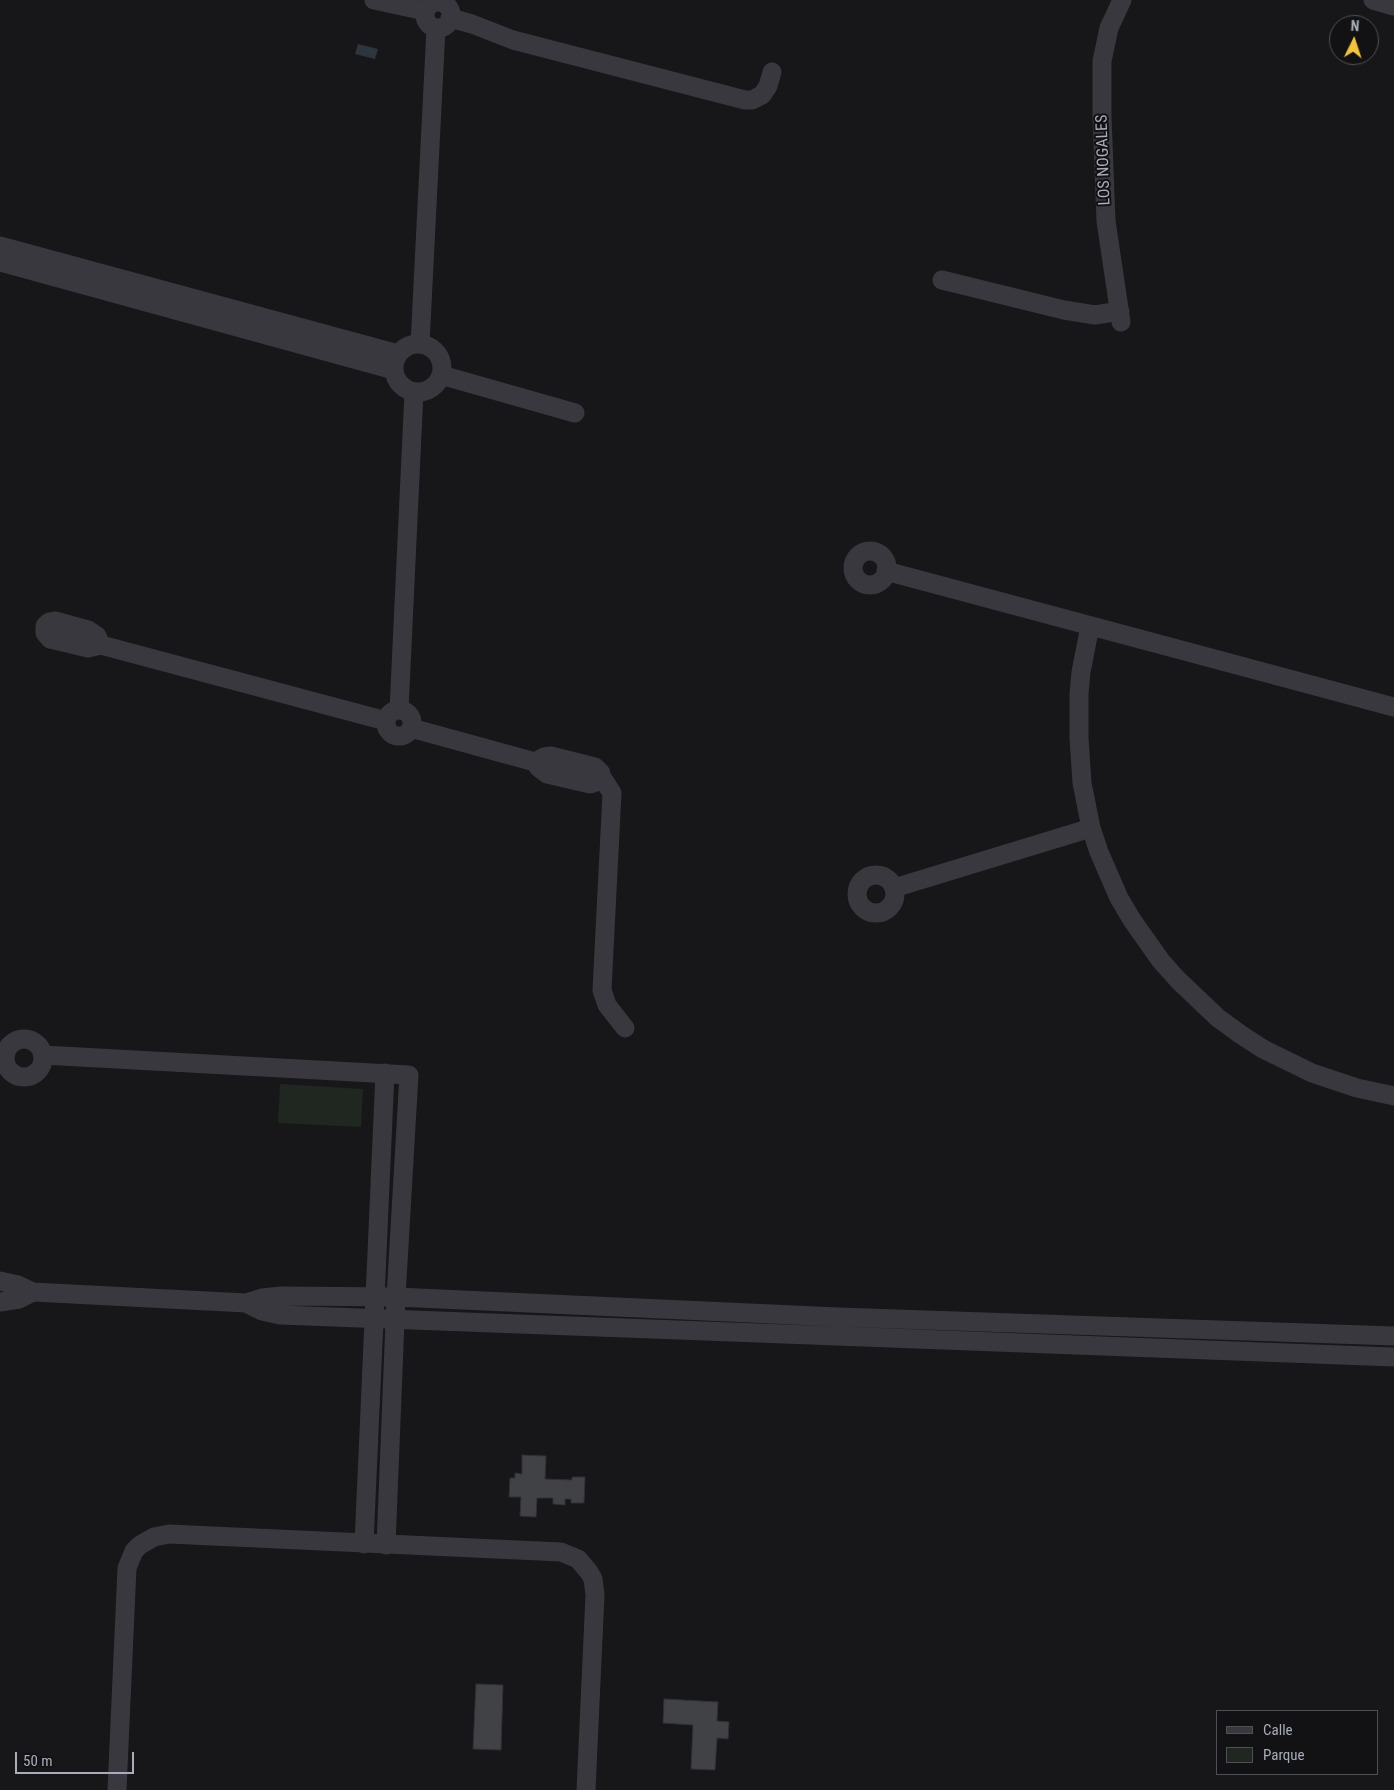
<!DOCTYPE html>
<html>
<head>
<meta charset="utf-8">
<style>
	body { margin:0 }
	#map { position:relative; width:1394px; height:1790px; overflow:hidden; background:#171719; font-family:"Roboto Condensed",sans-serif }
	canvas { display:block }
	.legend { position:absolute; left:1216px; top:1710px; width:162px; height:65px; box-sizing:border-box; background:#121214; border:1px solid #4e5056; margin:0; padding:6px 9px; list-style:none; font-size:15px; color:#a9adb9 }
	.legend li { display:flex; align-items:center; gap:10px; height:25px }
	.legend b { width:25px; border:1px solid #4e5056 }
	.north { position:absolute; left:1329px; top:15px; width:50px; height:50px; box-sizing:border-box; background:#121214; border:1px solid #4e5056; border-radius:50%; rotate:4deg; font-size:14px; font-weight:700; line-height:20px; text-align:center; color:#a9adb9 }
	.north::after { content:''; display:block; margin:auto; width:18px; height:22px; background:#f5c333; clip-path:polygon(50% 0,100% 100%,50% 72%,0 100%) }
	.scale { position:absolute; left:15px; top:1752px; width:119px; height:22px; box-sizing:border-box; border:2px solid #a9adb9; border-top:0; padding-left:6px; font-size:15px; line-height:18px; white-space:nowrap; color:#a9adb9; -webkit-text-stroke:4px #121214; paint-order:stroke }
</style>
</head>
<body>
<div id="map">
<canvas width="1394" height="1790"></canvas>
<ul class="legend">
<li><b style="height:6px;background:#38383e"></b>Calle</li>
<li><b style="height:14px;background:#1f2720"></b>Parque</li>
</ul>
<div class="north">N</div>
<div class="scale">50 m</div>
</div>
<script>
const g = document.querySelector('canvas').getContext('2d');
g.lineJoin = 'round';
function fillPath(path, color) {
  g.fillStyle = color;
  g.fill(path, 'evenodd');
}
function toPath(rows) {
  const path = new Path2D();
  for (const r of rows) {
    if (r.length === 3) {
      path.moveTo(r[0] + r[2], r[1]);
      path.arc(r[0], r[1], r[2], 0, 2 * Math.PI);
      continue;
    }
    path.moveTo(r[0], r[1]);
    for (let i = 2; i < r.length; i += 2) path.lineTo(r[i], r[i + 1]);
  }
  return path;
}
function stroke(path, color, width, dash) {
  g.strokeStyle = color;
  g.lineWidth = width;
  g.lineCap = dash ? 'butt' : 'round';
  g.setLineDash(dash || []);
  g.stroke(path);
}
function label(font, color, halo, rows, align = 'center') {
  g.font = font + ' "Roboto Condensed",sans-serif';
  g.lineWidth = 4;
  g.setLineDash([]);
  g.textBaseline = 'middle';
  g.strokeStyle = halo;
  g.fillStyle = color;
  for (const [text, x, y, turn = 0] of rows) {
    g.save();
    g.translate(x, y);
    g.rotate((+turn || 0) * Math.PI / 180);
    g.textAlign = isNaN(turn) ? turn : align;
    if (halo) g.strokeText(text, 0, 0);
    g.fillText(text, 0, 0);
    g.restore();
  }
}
fillPath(toPath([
	[280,1084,363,1089,361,1127,278,1123]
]), '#1f2720');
fillPath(toPath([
	[358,44,378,49,375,59,355,54]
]), '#2d353d');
const building = toPath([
	[522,1455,546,1456,545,1479,572,1480,572,1477,585,1477,584,1503,571,1503,571,1499,565,1499,565,1505,553,1504,553,1498,537,1498,536,1517,520,1516,521,1497,509,1497,510,1478,515,1478,515,1473,522,1474,522,1455],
	[476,1684,503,1685,501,1750,473,1749,476,1684],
	[664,1699,718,1702,717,1721,729,1722,728,1739,717,1738,715,1770,691,1769,693,1725,663,1723,664,1699]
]);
fillPath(building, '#414246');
stroke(building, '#313135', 1);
stroke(toPath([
	[374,0,425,11],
	[1373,0,1394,6],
	[438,15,13],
	[450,18,472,24,513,40,745,100,752,100,762,95,768,86,772,72],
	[0,246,398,354],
	[0,262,394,370],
	[942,280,1064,310,1095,315,1120,311],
	[1121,322,1106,221,1102,116,1102,61,1109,28,1122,0],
	[418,368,24],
	[420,344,436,28],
	[441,375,575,413],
	[870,568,17],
	[886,571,1394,707],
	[1090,626,1081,672,1079,694,1079,738,1082,783,1091,828,1099,852,1119,898,1132,920,1161,961,1178,980,1218,1018,1240,1034,1263,1049,1312,1073,1357,1088,1394,1096],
	[101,645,97,636,88,630,55,621,49,622,45,626,45,633,50,639,88,648,101,645,386,721],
	[399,710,414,392],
	[399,723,13],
	[411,728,535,762,539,768,547,774,590,784,599,781,601,776],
	[535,762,544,757,551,756,595,767,601,773,601,776,612,793,602,990,607,1005,625,1028],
	[876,894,19],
	[894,888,1091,828],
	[24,1058,19],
	[43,1055,409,1075,396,1297,386,1545],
	[0,1281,18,1285,33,1292,246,1303,262,1298,281,1296,396,1297,838,1317,1394,1336],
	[0,1302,19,1299,33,1292],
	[246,1303,262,1311,280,1315,1394,1357],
	[364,1544,385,1073],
	[117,1790,127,1568,134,1551,140,1545,154,1537,169,1534,561,1552,578,1559,589,1572,593,1579,595,1595,586,1790]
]), '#38383e', 19);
label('16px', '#a9adb9', '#121214', [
	["LOS NOGALES",1104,160,-92]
]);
</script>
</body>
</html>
